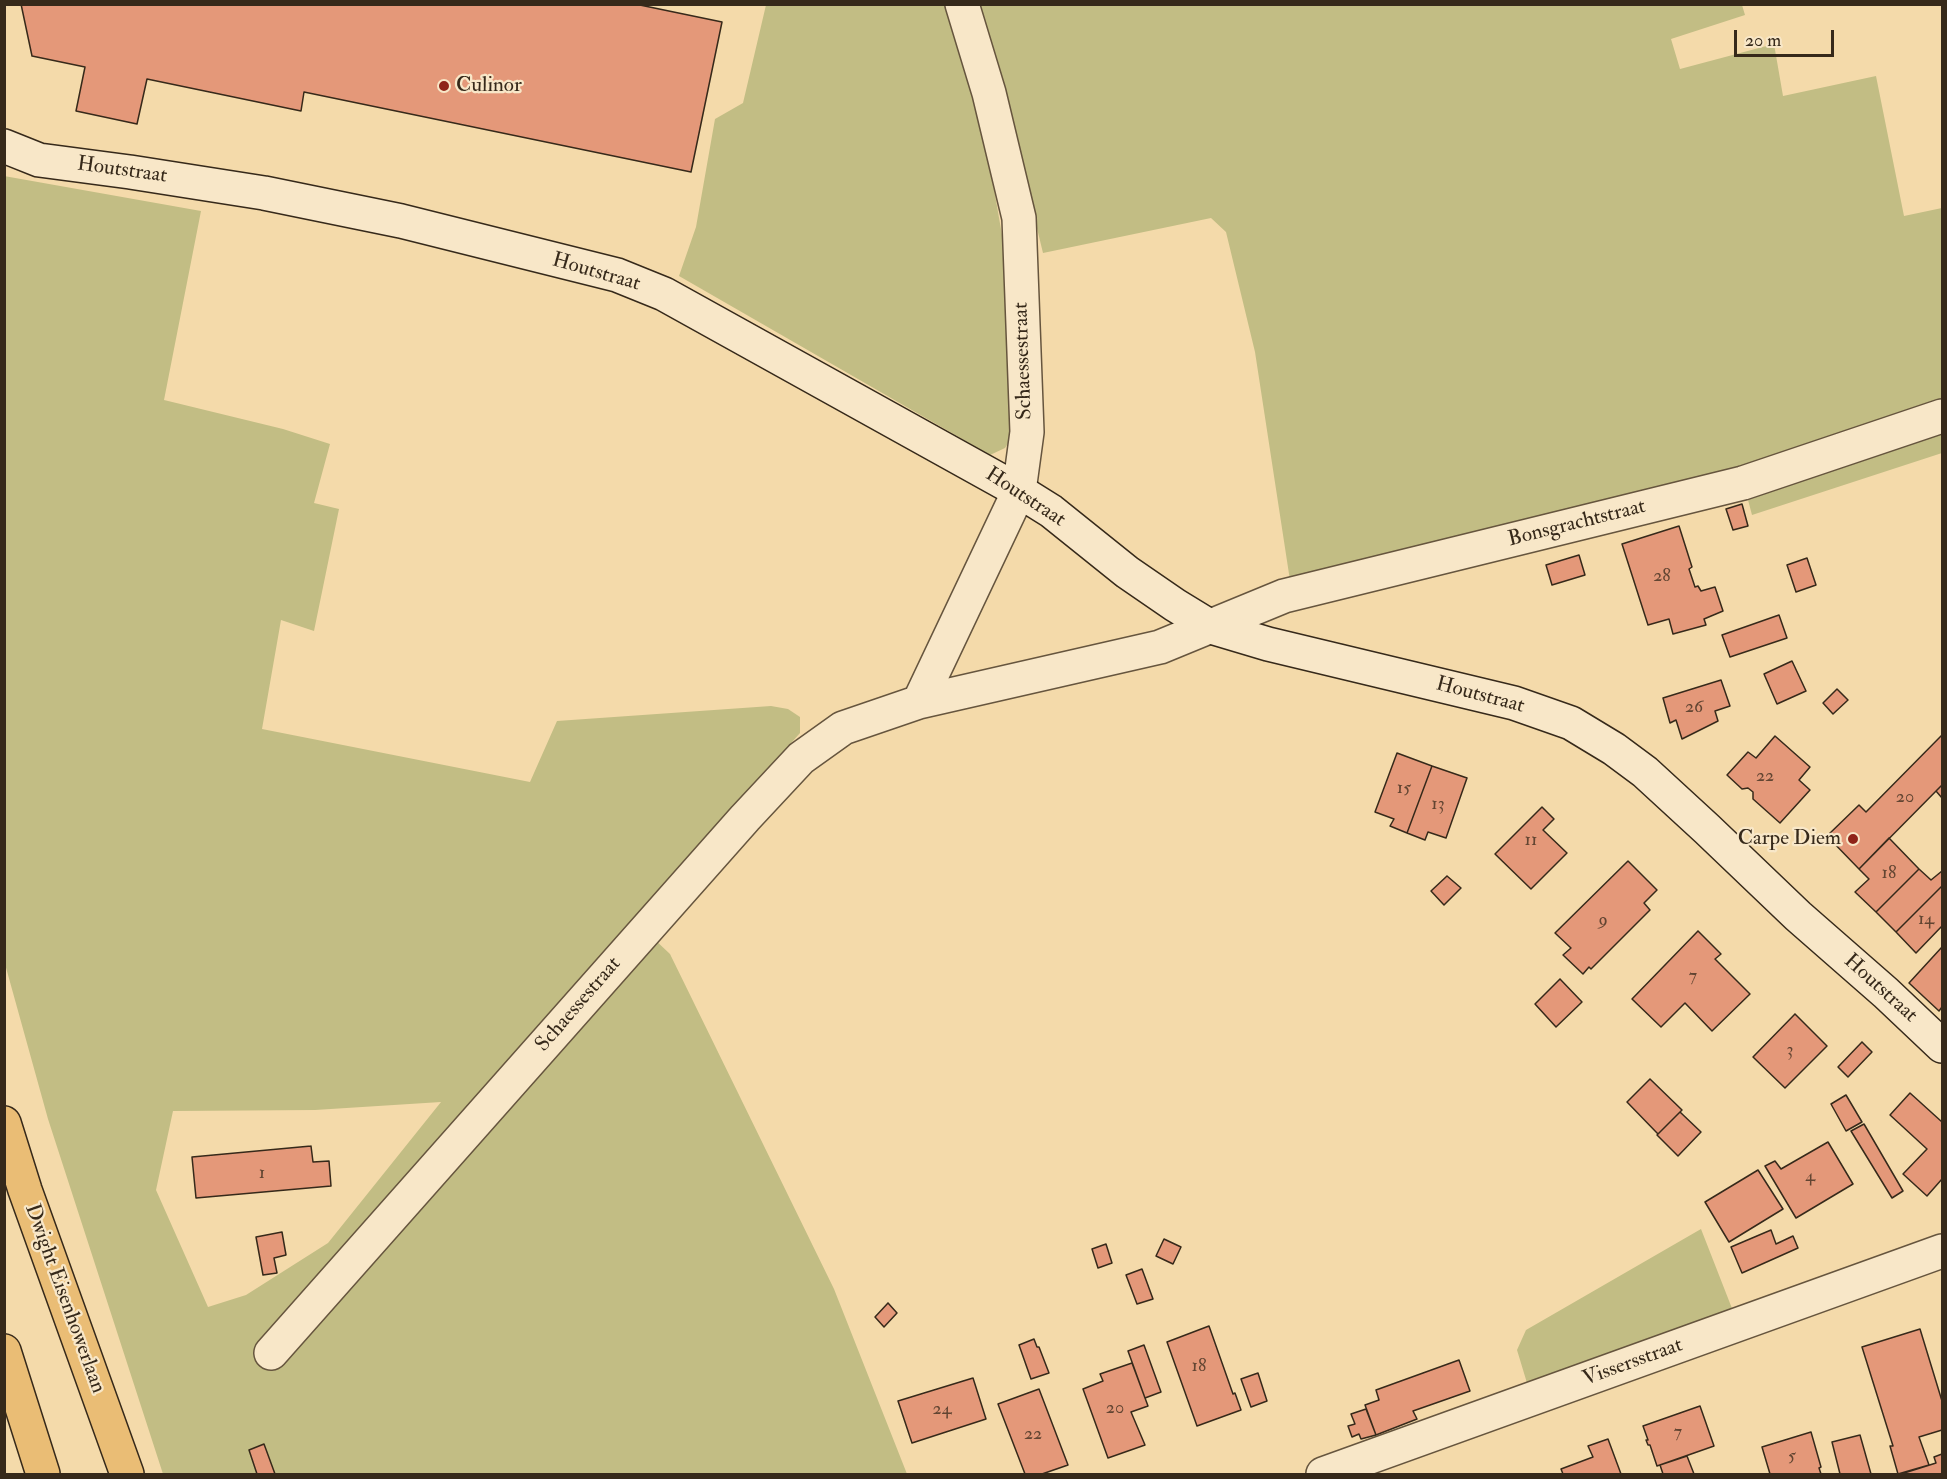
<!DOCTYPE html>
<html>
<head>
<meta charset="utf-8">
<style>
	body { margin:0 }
	#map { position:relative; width:1947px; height:1479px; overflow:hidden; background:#f4daaa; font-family:"IM FELL Double Pica",serif }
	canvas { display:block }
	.frame { position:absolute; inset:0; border:6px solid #36291a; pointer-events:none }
	.scale { position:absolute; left:1734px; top:30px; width:100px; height:27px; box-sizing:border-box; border:3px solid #36291a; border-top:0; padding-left:8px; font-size:18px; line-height:21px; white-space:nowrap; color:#36291a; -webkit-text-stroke:4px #f8e7c8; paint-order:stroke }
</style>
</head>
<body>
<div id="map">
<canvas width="1947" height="1479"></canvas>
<div class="frame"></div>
<div class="scale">20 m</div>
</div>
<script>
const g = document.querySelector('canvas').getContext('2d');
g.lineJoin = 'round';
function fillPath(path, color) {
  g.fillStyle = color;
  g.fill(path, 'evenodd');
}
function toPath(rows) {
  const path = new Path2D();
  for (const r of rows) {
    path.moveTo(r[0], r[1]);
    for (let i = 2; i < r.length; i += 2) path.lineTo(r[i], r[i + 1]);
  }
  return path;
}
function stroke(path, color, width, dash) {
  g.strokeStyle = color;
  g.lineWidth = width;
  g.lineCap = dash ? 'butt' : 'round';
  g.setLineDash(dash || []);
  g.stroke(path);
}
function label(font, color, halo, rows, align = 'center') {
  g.font = font + ' "IM FELL Double Pica",serif';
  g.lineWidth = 4.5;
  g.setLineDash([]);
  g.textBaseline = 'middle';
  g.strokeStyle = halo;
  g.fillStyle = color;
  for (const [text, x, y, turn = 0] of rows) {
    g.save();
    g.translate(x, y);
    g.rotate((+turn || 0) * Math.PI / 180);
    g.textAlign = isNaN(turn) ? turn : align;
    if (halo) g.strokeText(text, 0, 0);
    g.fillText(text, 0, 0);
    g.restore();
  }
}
fillPath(toPath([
	[766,5,946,5,960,46,994,189,1002,235,1012,310,1013,436,1005,448,990,455,679,276,696,227,715,119,743,103],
	[977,5,1742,5,1745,15,1671,39,1680,69,1774,44,1783,96,1876,76,1904,216,1942,208,1942,406,1743,468,1291,587,1255,352,1226,232,1211,218,1043,253,992,43],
	[4,176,201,211,164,400,283,429,330,444,314,503,339,509,314,631,281,620,262,729,530,782,557,721,771,706,788,709,800,717,800,733,634,920,670,954,834,1289,907,1474,163,1474,48,1119,5,964],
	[441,1102,328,1243,246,1295,208,1307,156,1190,173,1111,315,1110],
	[1942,432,1942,453,1752,515,1747,496],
	[1701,1229,1733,1311,1527,1383,1517,1350,1526,1330]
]), '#c2bd84');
const building = toPath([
	[21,4,635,4,722,22,691,172,304,92,301,111,147,79,137,124,76,111,85,67,32,56,21,4],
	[1742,504,1748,526,1733,530,1726,509,1742,504],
	[1679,526,1692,567,1689,569,1695,587,1698,586,1701,591,1715,587,1723,611,1704,619,1706,625,1673,634,1669,619,1648,625,1622,544,1679,526],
	[1579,555,1585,575,1552,585,1546,565,1579,555],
	[1807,558,1816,585,1796,592,1787,565,1807,558],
	[1779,615,1787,638,1730,657,1722,635,1779,615],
	[1792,661,1806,691,1777,704,1764,674,1792,661],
	[1721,680,1730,706,1715,711,1718,721,1682,739,1676,720,1670,723,1663,698,1721,680],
	[1837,689,1848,700,1833,714,1823,703,1837,689],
	[1942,735,1942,785,1859,869,1827,836,1859,805,1866,812,1942,735],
	[1775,736,1810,767,1799,780,1810,790,1780,823,1753,799,1753,792,1748,788,1742,789,1727,775,1748,752,1756,758,1775,736],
	[1397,753,1432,766,1407,833,1390,826,1394,819,1375,812,1397,753],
	[1432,766,1467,778,1446,838,1428,832,1425,840,1407,833,1432,766],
	[1942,785,1942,798,1936,791,1942,785],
	[1542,807,1554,819,1543,830,1567,853,1531,889,1495,854,1542,807],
	[1889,838,1919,869,1876,912,1855,892,1869,879,1859,869,1889,838],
	[1628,861,1657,890,1644,903,1650,910,1591,969,1589,967,1583,974,1563,955,1571,948,1555,933,1628,861],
	[1919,869,1931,880,1942,871,1942,886,1896,932,1876,912,1919,869],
	[1447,876,1461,888,1444,905,1431,891,1447,876],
	[1942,886,1942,926,1916,953,1896,932,1942,886],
	[1698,931,1721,954,1715,959,1750,994,1712,1031,1685,1003,1661,1027,1632,999,1698,931],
	[1942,947,1942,1007,1939,1011,1909,983,1942,947],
	[1560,979,1582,1002,1556,1027,1535,1004,1560,979],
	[1795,1014,1827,1046,1785,1088,1753,1057,1795,1014],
	[1862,1042,1872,1052,1848,1077,1838,1067,1862,1042],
	[1650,1079,1682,1110,1658,1134,1627,1102,1650,1079],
	[1910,1093,1942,1122,1942,1179,1927,1196,1903,1174,1927,1149,1890,1115,1910,1093],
	[1846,1095,1862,1122,1846,1131,1831,1104,1846,1095],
	[1680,1112,1701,1132,1678,1156,1657,1135,1680,1112],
	[1864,1124,1903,1191,1892,1198,1851,1131,1864,1124],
	[1828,1142,1853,1184,1796,1218,1765,1166,1775,1161,1781,1169,1828,1142],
	[311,1146,313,1162,329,1161,331,1186,196,1198,192,1157,311,1146],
	[1758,1170,1783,1209,1729,1242,1705,1202,1758,1170],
	[1771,1230,1776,1244,1793,1236,1798,1248,1742,1273,1731,1247,1771,1230],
	[282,1232,286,1255,274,1258,277,1273,263,1275,256,1237,282,1232],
	[1164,1239,1181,1247,1173,1264,1156,1256,1164,1239],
	[1106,1244,1112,1263,1098,1268,1092,1249,1106,1244],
	[1142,1269,1153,1299,1137,1304,1126,1275,1142,1269],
	[888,1303,897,1313,884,1327,875,1317,888,1303],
	[1209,1326,1233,1394,1235,1393,1241,1410,1197,1426,1167,1342,1209,1326],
	[1920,1329,1942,1401,1942,1430,1919,1437,1929,1465,1898,1474,1890,1446,1893,1446,1862,1347,1920,1329],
	[1034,1339,1037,1347,1039,1347,1049,1373,1031,1379,1019,1345,1034,1339],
	[1144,1345,1161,1392,1145,1398,1128,1351,1144,1345],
	[1459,1360,1470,1391,1413,1411,1417,1419,1376,1435,1365,1405,1379,1400,1376,1390,1459,1360],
	[1132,1363,1148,1406,1131,1412,1145,1445,1108,1458,1083,1389,1103,1381,1100,1374,1132,1363],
	[1258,1373,1267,1401,1251,1407,1241,1379,1258,1373],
	[973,1378,986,1419,912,1443,898,1401,973,1378],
	[1039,1389,1068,1465,1042,1474,1025,1474,998,1404,1039,1389],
	[1700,1406,1714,1446,1657,1466,1650,1445,1648,1445,1646,1440,1648,1440,1643,1426,1700,1406],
	[1366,1409,1376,1435,1361,1439,1359,1434,1352,1437,1348,1426,1355,1424,1351,1414,1366,1409],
	[1811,1432,1821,1467,1819,1468,1821,1474,1770,1474,1762,1447,1811,1432],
	[1860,1435,1871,1474,1840,1474,1832,1442,1860,1435],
	[1608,1439,1621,1474,1563,1474,1561,1469,1593,1457,1588,1446,1608,1439],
	[264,1444,275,1474,257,1474,249,1450,264,1444],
	[1942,1454,1942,1474,1901,1474,1936,1463,1934,1457,1942,1454],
	[1687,1456,1694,1474,1663,1474,1660,1465,1687,1456]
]);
fillPath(building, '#e49879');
stroke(building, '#36291a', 1.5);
const street = toPath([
	[919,702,1019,491,1027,432,1019,218,989,93,962,4],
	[271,1353,745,818,801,758,843,728,919,702,1160,647,1284,596,1743,483,1942,416],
	[1323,1474,1942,1251]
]);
const secondary = toPath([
	[4,146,39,160,130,172,264,193,401,221,617,275,664,294,1019,491,1051,511,1127,572,1175,605,1211,627,1268,644,1514,703,1571,723,1614,749,1645,772,1707,829,1798,916,1886,993,1942,1046]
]);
const highway = toPath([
	[4,1123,25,1190,127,1474],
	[4,1351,43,1474]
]);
stroke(street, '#66553e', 36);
stroke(secondary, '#36291a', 36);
stroke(highway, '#36291a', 36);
stroke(street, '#f8e7c8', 33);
stroke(secondary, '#f8e7c8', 33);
stroke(highway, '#eabd75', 33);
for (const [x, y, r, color] of [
	[444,86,6,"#8f2418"],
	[1853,839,6,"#8f2418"]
]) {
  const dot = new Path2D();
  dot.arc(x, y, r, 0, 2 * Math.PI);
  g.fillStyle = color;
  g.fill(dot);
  stroke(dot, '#f8e7c8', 2);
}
label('18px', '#624532', null, [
	["28",1662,577],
	["26",1694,708],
	["22",1765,777],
	["15",1404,789],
	["20",1905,798],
	["13",1438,805],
	["11",1531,841],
	["18",1889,874],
	["14",1926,920],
	["9",1603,921],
	["7",1693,977],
	["3",1790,1051],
	["1",262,1174],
	["4",1810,1177],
	["18",1199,1367],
	["20",1115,1409],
	["24",942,1410],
	["7",1678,1433],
	["22",1033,1435],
	["5",1792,1457]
]);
label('21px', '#36291a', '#f8e7c8', [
	["Culinor",456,86],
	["Carpe Diem",1841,839,"right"]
], 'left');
label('21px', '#36291a', '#f8e7c8', [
	["Houtstraat",122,171,8],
	["Houtstraat",596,273,16],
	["Schaessestraat",1024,361,-92],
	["Houtstraat",1025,498,33],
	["Bonsgrachtstraat",1577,524,-14],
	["Houtstraat",1480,696,15],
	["Houtstraat",1880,989,42],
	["Schaessestraat",579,1005,-49],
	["Dwight Eisenhowerlaan",64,1299,70],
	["Vissersstraat",1633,1363,-20]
]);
</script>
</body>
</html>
